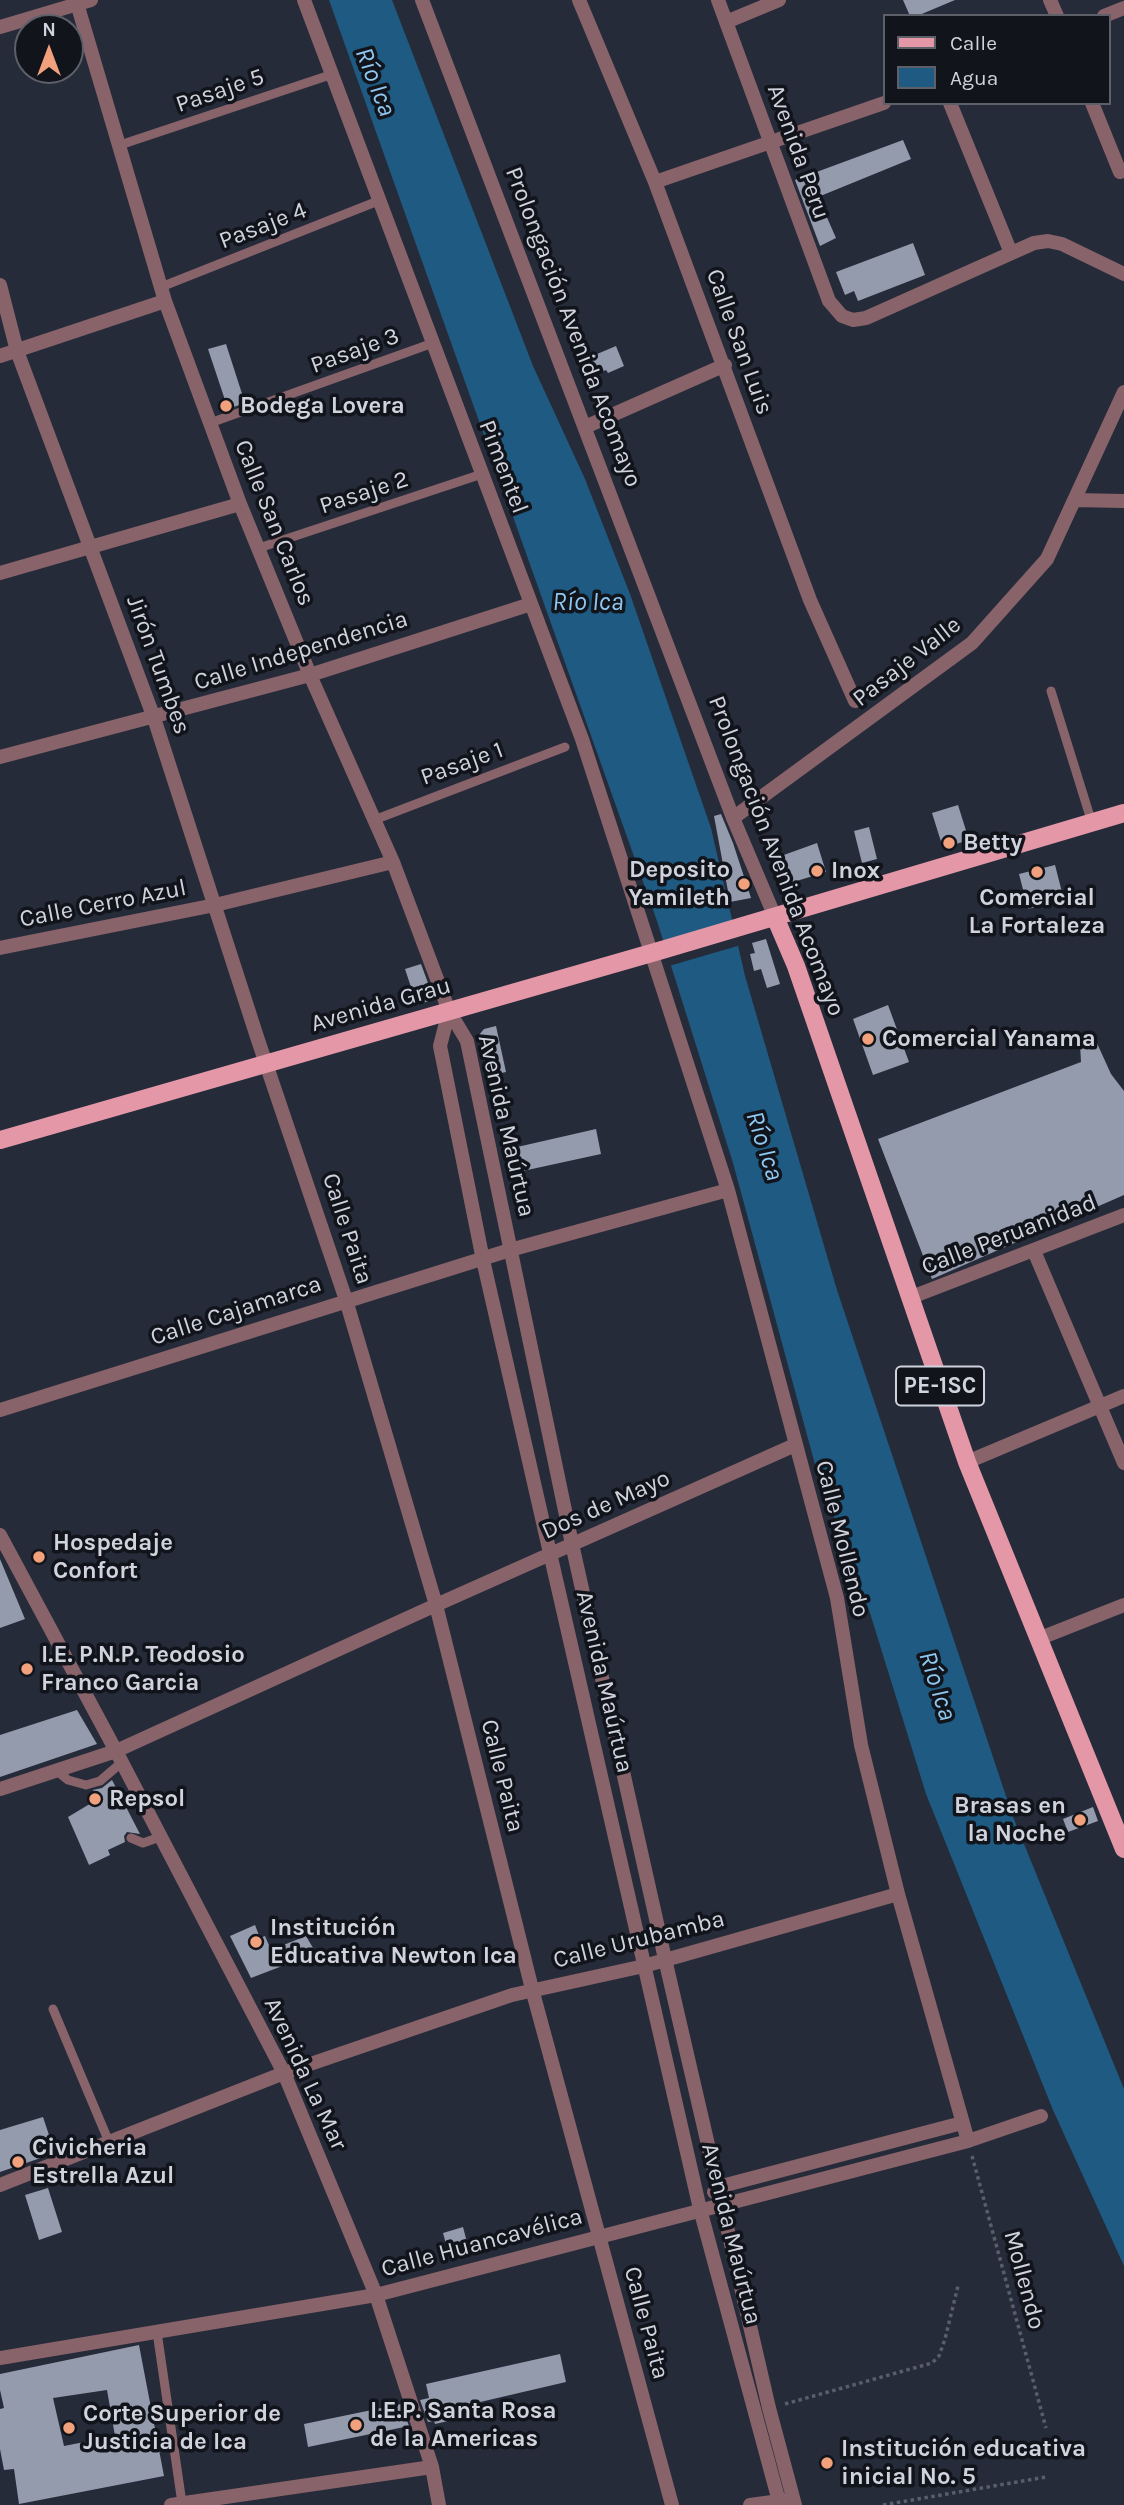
<!DOCTYPE html>
<html>
<head>
<meta charset="utf-8">
<style>
	body { margin:0 }
	#map { position:relative; width:1124px; height:2505px; overflow:hidden; background:#262b3a; font-family:Karla,sans-serif }
	canvas { display:block }
	.legend { position:absolute; left:883px; top:14px; width:228px; height:91px; box-sizing:border-box; background:#11141b; border:2px solid #5d6069; margin:0; padding:9px 12px; list-style:none; font-size:21px; color:#d0d3dd }
	.legend li { display:flex; align-items:center; gap:14px; height:35px }
	.legend b { width:35px; border:2px solid #5d6069 }
	.north { position:absolute; left:14px; top:14px; width:70px; height:70px; box-sizing:border-box; background:#11141b; border:2px solid #5d6069; border-radius:50%; rotate:0deg; font-size:19px; font-weight:700; line-height:28px; text-align:center; color:#d0d3dd }
	.north::after { content:''; display:block; margin:auto; width:24px; height:32px; background:#f1a17b; clip-path:polygon(50% 0,100% 100%,50% 72%,0 100%) }
</style>
</head>
<body>
<div id="map">
<canvas width="1124" height="2505"></canvas>
<ul class="legend">
<li><b style="height:9px;background:#e498a7"></b>Calle</li>
<li><b style="height:19px;background:#1e5a81"></b>Agua</li>
</ul>
<div class="north">N</div>
</div>
<script>
const g = document.querySelector('canvas').getContext('2d');
g.lineJoin = 'round';
function fillPath(path, color) {
  g.fillStyle = color;
  g.fill(path, 'evenodd');
}
function toPath(rows) {
  const path = new Path2D();
  for (const r of rows) {
    path.moveTo(r[0], r[1]);
    for (let i = 2; i < r.length; i += 2) path.lineTo(r[i], r[i + 1]);
  }
  return path;
}
function stroke(path, color, width, dash) {
  g.strokeStyle = color;
  g.lineWidth = width;
  g.lineCap = dash ? 'butt' : 'round';
  g.setLineDash(dash || []);
  g.stroke(path);
}
function label(font, color, halo, rows, align = 'center') {
  g.font = font + ' Karla,sans-serif';
  g.lineWidth = 7;
  g.setLineDash([]);
  g.textBaseline = 'middle';
  g.strokeStyle = halo;
  g.fillStyle = color;
  for (const [text, x, y, turn = 0] of rows) {
    g.save();
    g.translate(x, y);
    g.rotate((+turn || 0) * Math.PI / 180);
    g.textAlign = isNaN(turn) ? turn : align;
    if (halo) g.strokeText(text, 0, 0);
    g.fillText(text, 0, 0);
    g.restore();
  }
}
fillPath(toPath([
	[329,0,392,0,533,366,585,479,630,594,711,828,745,976,837,1290,1013,1817,1124,2089,1124,2266,1053,2110,926,1794,870,1613,816,1468,733,1163,657,921]
]), '#1e5a81');
fillPath(toPath([
	[736,922,741,945,669,966,662,943]
]), '#262b3a');
fillPath(toPath([
	[903,0,955,0,917,16,910,16],
	[903,140,911,159,818,197,836,238,820,246,795,180],
	[913,243,925,275,858,301,854,291,845,295,836,272],
	[226,344,245,403,228,409,208,349],
	[616,346,624,366,608,373,606,370,589,377,583,360],
	[958,805,969,840,943,848,932,813],
	[721,814,733,843,751,898,730,902,714,816],
	[869,827,877,859,862,863,854,831],
	[817,843,826,872,790,883,781,856],
	[1055,865,1064,900,1028,909,1019,874],
	[766,939,780,984,767,988,761,969,754,971,750,954,755,953,752,943],
	[421,964,434,999,417,1005,405,969],
	[888,1005,909,1062,873,1075,853,1019],
	[496,1026,506,1072,488,1076,479,1035,484,1029],
	[1096,1041,1111,1074,1124,1091,1124,1195,932,1279,878,1139,1081,1062,1080,1045],
	[596,1129,601,1154,509,1174,504,1150],
	[0,1559,25,1619,0,1628],
	[77,1710,97,1744,0,1777,0,1735],
	[112,1780,140,1834,127,1832,124,1836,125,1842,108,1850,110,1855,89,1865,68,1817,98,1799,93,1790,102,1788],
	[1093,1807,1098,1821,1068,1832,1063,1819],
	[255,1925,260,1938,265,1936,271,1950,306,1936,316,1953,251,1978,230,1936],
	[43,2117,55,2153,0,2172,0,2130],
	[48,2188,62,2232,39,2240,25,2195],
	[463,2227,469,2250,449,2255,443,2233],
	[139,2345,164,2476,19,2504,14,2469,4,2470,0,2449,0,2409,4,2408,0,2390,0,2374],
	[107,2390,115,2436,64,2446,53,2398],
	[560,2354,566,2382,463,2406,466,2417,435,2424,434,2421,428,2422,420,2400,429,2398,426,2384],
	[401,2404,409,2426,308,2447,304,2424]
]), '#949bad');
stroke(toPath([
	[972,2156,1046,2428],
	[785,2404,932,2363,939,2356,945,2339,958,2286],
	[883,2505,1046,2477]
]), '#595e6b', 3.5, [3.5, 3.5]);
stroke(toPath([
	[120,145,333,74],
	[161,287,378,201],
	[210,423,433,343],
	[259,548,482,474],
	[1051,691,1092,823],
	[374,820,565,747],
	[57,1771,68,1780,86,1785,100,1781,121,1763],
	[131,1838,143,1843,160,1837],
	[53,2009,109,2142],
	[157,2332,182,2503]
]), '#886369', 9);
stroke(toPath([
	[76,0,165,301,240,504,310,675,393,862,449,1011,467,1041,572,1544,665,1959,769,2408,795,2505],
	[304,0,582,739,728,1190,837,1598,861,1745,898,1894,968,2141],
	[579,0,655,182,810,600,855,701],
	[718,0,829,301,842,316,853,320,866,318,1034,243,1048,241,1062,244,1124,274],
	[1050,0,1057,16],
	[1104,16,1124,8],
	[726,22,779,0],
	[0,27,91,0],
	[950,103,1011,253],
	[1092,103,1120,172],
	[655,182,884,103],
	[0,285,17,351,154,718,258,1040,346,1300,436,1605,532,1989,672,2505],
	[0,356,165,301],
	[585,427,725,365],
	[1074,500,1124,501],
	[0,573,240,504],
	[0,757,310,675,531,604],
	[733,818,972,643,1047,559,1124,392],
	[0,948,215,905,393,862],
	[449,1011,440,1046,483,1260,700,2209,780,2505],
	[1034,1251,1124,1463],
	[909,1298,1124,1215],
	[0,1410,510,1250,728,1190],
	[967,1462,1124,1396],
	[0,1535,116,1751,284,2073,376,2295,432,2467,439,2505],
	[1038,1639,1124,1605],
	[0,1789,116,1751,436,1605,795,1445],
	[0,2185,284,2073,512,1995,644,1966,898,1894],
	[714,2192,718,2187,962,2123],
	[0,2358,376,2295,968,2141,1041,2116],
	[171,2505,432,2467],
	[750,2505,787,2500]
]), '#886369', 14);
stroke(toPath([
	[422,0,733,818,775,917]
]), '#886369', 14);
stroke(toPath([
	[775,917,796,966,967,1462,1124,1849],
	[0,1140,662,950,1124,813]
]), '#e498a7', 18);
for (const [x, y, r, color] of [
	[226,406,7,"#f1a17b"],
	[949,843,7,"#f1a17b"],
	[817,871,7,"#f1a17b"],
	[1037,872,7,"#f1a17b"],
	[744,884,7,"#f1a17b"],
	[868,1039,7,"#f1a17b"],
	[39,1557,7,"#f1a17b"],
	[27,1669,7,"#f1a17b"],
	[95,1799,7,"#f1a17b"],
	[1080,1820,7,"#f1a17b"],
	[256,1942,7,"#f1a17b"],
	[18,2162,7,"#f1a17b"],
	[356,2425,7,"#f1a17b"],
	[69,2428,7,"#f1a17b"],
	[827,2463,7,"#f1a17b"]
]) {
  const dot = new Path2D();
  dot.arc(x, y, r, 0, 2 * Math.PI);
  g.fillStyle = color;
  g.fill(dot);
  stroke(dot, '#11141b', 2.5);
}
for (const [x, y, w] of [
	[940,1386,88]
]) {
  const box = new Path2D();
  box.roundRect(x - w / 2, y - 19.5, w, 39, 5);
  g.fillStyle = '#11141b';
  g.fill(box);
  stroke(box, '#d0d3dd', 2);
}
label('bold 23px', '#d0d3dd', null, [
	["PE-1SC",940,1386]
]);
label('24px', '#d0d3dd', '#11141b', [
	["Pasaje 5",220,91,-19],
	["Avenida Peru",798,152,70],
	["Pasaje 4",263,226,-21],
	["Prolongación Avenida Acomayo",573,327,69],
	["Calle San Luis",739,342,70],
	["Pasaje 3",355,351,-20],
	["Pimentel",503,467,69],
	["Pasaje 2",364,493,-18],
	["Calle San Carlos",274,523,68],
	["Calle Independencia",301,651,-17],
	["Pasaje Valle",907,662,-38],
	["Jirón Tumbes",158,665,70],
	["Pasaje 1",462,764,-20],
	["Prolongación Avenida Acomayo",776,856,69],
	["Calle Cerro Azul",103,904,-11],
	["Avenida Grau",381,1005,-16],
	["Avenida Maúrtua",506,1126,77],
	["Calle Paita",347,1229,72],
	["Calle Peruanidad",1009,1235,-21],
	["Calle Cajamarca",236,1311,-18],
	["Dos de Mayo",606,1505,-24],
	["Calle Mollendo",842,1539,76],
	["Avenida Maúrtua",604,1682,77],
	["Calle Paita",502,1776,76],
	["Calle Urubamba",639,1940,-14],
	["Avenida La Mar",305,2074,65],
	["Avenida Maúrtua",731,2234,76],
	["Calle Huancavélica",482,2243,-15],
	["Mollendo",1024,2280,75],
	["Calle Paita",646,2323,75]
]);
label('bold 24px', '#d0d3dd', '#11141b', [
	["Bodega Lovera",240,406],
	["Betty",963,843],
	["Deposito",730,870,"right"],
	["Yamileth",730,898,"right"],
	["Inox",831,871],
	["Comercial",1037,898,"center"],
	["La Fortaleza",1037,926,"center"],
	["Comercial Yanama",882,1039],
	["Hospedaje",53,1543],
	["Confort",53,1571],
	["I.E. P.N.P. Teodosio",41,1655],
	["Franco Garcia",41,1683],
	["Repsol",109,1799],
	["Brasas en",1066,1806,"right"],
	["la Noche",1066,1834,"right"],
	["Institución",270,1928],
	["Educativa Newton Ica",270,1956],
	["Civicheria",32,2148],
	["Estrella Azul",32,2176],
	["I.E.P. Santa Rosa",370,2411],
	["de la Americas",370,2439],
	["Corte Superior de",83,2414],
	["Justicia de Ica",83,2442],
	["Institución educativa",841,2449],
	["inicial No. 5",841,2477]
], 'left');
label('italic 26px', '#8ec7f1', '#11141b', [
	["Río Ica",375,82,69],
	["Río Ica",588,603],
	["Río Ica",764,1146,72],
	["Río Ica",937,1686,72]
]);
</script>
</body>
</html>
